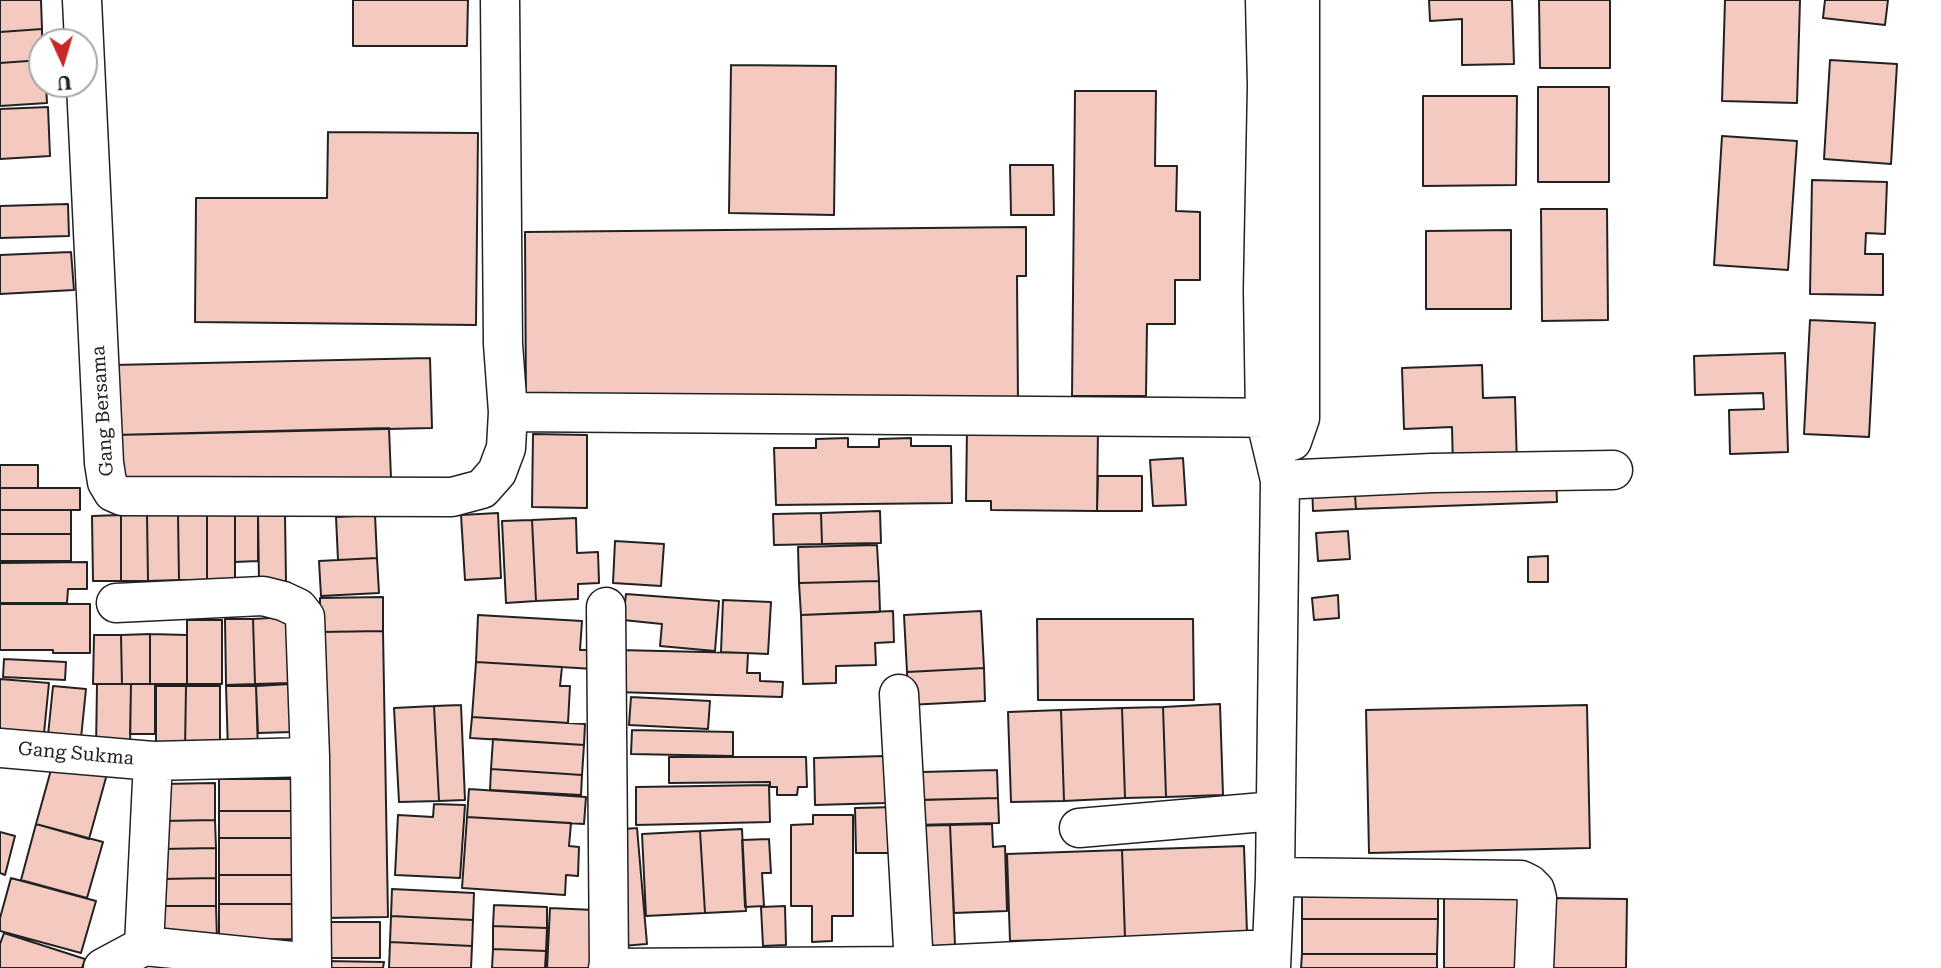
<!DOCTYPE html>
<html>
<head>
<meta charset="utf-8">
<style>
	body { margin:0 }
	#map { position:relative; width:1941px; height:968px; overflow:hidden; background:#fff; font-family:"Roboto Serif",serif }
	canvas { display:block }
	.north { position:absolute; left:28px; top:28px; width:70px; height:70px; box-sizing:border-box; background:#fff; border:2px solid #a7a7a7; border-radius:50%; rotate:176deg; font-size:19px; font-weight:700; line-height:28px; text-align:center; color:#222 }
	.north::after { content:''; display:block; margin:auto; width:24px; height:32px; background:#c62828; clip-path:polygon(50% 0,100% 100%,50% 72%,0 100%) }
</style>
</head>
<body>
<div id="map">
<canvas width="1941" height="968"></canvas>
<div class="north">U</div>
</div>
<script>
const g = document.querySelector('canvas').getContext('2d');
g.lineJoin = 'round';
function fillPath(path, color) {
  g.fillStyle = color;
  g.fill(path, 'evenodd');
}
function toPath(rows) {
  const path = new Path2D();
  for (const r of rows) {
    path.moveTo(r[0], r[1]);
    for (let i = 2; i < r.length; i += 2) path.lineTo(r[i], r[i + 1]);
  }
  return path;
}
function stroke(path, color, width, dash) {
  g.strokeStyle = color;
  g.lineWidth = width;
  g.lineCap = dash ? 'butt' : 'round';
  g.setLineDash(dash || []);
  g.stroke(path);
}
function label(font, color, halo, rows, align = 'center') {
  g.font = font + ' "Roboto Serif",serif';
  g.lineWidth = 5;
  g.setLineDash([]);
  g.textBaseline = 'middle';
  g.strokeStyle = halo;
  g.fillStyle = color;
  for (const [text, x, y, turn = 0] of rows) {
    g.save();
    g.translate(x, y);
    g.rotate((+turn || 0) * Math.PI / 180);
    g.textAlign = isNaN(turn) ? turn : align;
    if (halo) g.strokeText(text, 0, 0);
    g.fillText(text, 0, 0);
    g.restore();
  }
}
const building = toPath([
	[0,0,41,0,42,29,0,32,0,0],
	[353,0,468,0,467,46,353,46,353,0],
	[1429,0,1512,0,1514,64,1462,65,1462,19,1430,21,1429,0],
	[1539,0,1610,0,1610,68,1540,68,1539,0],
	[1725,0,1800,0,1797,103,1722,101,1725,0],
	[1825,0,1888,0,1885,25,1823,18,1825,0],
	[42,29,42,60,0,63,0,32,42,29],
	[42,60,42,84,46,84,47,103,0,106,0,63,42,60],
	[1830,60,1897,64,1891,164,1824,159,1830,60],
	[731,65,836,66,834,215,729,213,731,65],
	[1538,87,1609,87,1609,182,1538,182,1538,87],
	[1075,91,1156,91,1155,166,1177,166,1176,211,1200,212,1200,280,1175,280,1175,324,1147,324,1146,396,1072,396,1075,91],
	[1423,96,1517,96,1516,185,1423,186,1423,96],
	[48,107,50,156,0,159,0,109,48,107],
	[328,132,478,133,476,325,195,322,196,198,327,198,328,132],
	[1722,136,1797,141,1788,270,1714,265,1722,136],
	[1010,165,1053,165,1054,215,1011,215,1010,165],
	[1812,180,1887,182,1885,234,1866,233,1865,254,1883,254,1883,295,1810,294,1812,180],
	[68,204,69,236,0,238,0,206,68,204],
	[1541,209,1607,209,1608,320,1542,321,1541,209],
	[1026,227,1026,276,1017,276,1018,403,526,408,525,232,1026,227],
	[1511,230,1511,309,1426,309,1426,231,1511,230],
	[71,252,74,290,0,294,0,255,71,252],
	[1810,320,1875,323,1869,437,1804,434,1810,320],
	[1785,353,1788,452,1730,454,1729,410,1764,409,1763,393,1695,395,1694,356,1785,353],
	[430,358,432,428,114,435,113,365,430,358],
	[1482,365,1483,398,1515,397,1517,466,1453,468,1452,427,1404,429,1402,368,1482,365],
	[967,427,1098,428,1097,511,991,510,991,501,966,501,967,427],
	[389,428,391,478,116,485,114,435,389,428],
	[533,434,587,435,587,508,532,507,533,434],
	[848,438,848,447,879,447,879,439,911,438,911,446,951,446,952,503,776,505,774,448,816,448,816,439,848,438],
	[1183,458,1186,505,1153,506,1150,460,1183,458],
	[0,465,38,465,38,488,0,488,0,465],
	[1556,474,1557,502,1356,509,1354,481,1556,474],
	[1098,476,1142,476,1142,511,1097,511,1098,476],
	[1354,481,1356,509,1313,511,1312,482,1354,481],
	[0,488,80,488,80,510,0,510,0,488],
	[0,510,71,510,71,534,0,534,0,510],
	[880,511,881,543,822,544,821,513,880,511],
	[498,513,501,578,465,580,461,515,498,513],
	[821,513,822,544,774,545,773,514,821,513],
	[235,514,258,514,258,561,235,562,235,514],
	[235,514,235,579,207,580,207,515,235,514],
	[258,514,285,514,286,582,259,582,258,514],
	[121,515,121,581,93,581,92,516,121,515],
	[121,515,147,515,148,581,121,581,121,515],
	[147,515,178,515,179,580,148,581,147,515],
	[178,515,207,515,207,580,179,580,178,515],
	[375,515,377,558,338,560,336,517,375,515],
	[576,518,577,553,598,552,599,583,578,584,578,599,536,601,532,520,576,518],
	[532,520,536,601,506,603,502,521,532,520],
	[1348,531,1350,559,1318,561,1316,533,1348,531],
	[0,534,71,534,71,561,0,561,0,534],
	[615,541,664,544,661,586,613,583,615,541],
	[877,545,879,581,799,583,798,547,877,545],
	[1548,556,1548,582,1528,582,1528,557,1548,556],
	[377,558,379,593,321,596,319,561,377,558],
	[87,562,87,589,68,589,67,603,0,603,0,563,87,562],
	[879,581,880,612,801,615,799,583,879,581],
	[626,594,719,601,715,651,660,646,662,624,623,620,626,594],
	[1338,595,1339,618,1314,620,1312,598,1338,595],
	[383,597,383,631,320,632,320,598,383,597],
	[723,600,771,602,768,654,721,652,723,600],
	[0,604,90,604,90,653,53,653,53,650,0,650,0,604],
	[893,611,894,642,875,643,876,665,836,666,836,683,803,684,801,615,893,611],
	[981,611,984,668,907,672,904,615,981,611],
	[478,615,582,621,580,650,595,650,594,669,476,662,478,615],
	[287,617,290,683,255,684,253,619,287,617],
	[225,619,253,619,255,684,226,685,225,619],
	[1037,619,1193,619,1194,700,1038,700,1037,619],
	[187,620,222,620,222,684,187,684,187,620],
	[383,631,388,917,325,918,320,632,383,631],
	[150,634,187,635,187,684,150,684,150,634],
	[150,634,150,684,122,684,121,635,150,634],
	[94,635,121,635,122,684,93,684,94,635],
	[618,650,748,653,747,673,760,673,760,681,783,682,782,697,616,692,618,650],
	[4,659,66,662,65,680,3,677,4,659],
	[476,662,562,667,560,686,570,686,568,723,472,717,476,662],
	[984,668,985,701,908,705,907,672,984,668],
	[0,679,49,683,44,733,0,729,0,679],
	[97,684,131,684,130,749,96,749,97,684],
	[131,684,155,684,155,734,130,734,131,684],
	[290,684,292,732,258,733,256,686,290,684],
	[53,686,86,689,80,748,47,745,53,686],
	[156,686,186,686,185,750,156,750,156,686],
	[186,686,220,686,220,751,185,750,186,686],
	[226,686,256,686,258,751,228,752,226,686],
	[631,697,710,701,708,729,629,725,631,697],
	[1220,704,1223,795,1166,797,1163,707,1220,704],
	[461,705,465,800,439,801,434,706,461,705],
	[1587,705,1590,848,1369,853,1366,710,1587,705],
	[434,706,439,801,399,802,394,708,434,706],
	[1163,707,1166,797,1125,798,1122,708,1163,707],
	[1122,708,1125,798,1064,801,1061,710,1122,708],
	[1061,710,1064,801,1011,802,1008,712,1061,710],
	[472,717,585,724,584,745,470,738,472,717],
	[632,730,733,732,733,756,631,754,632,730],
	[493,739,584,745,582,775,491,769,493,739],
	[885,756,886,803,815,805,814,758,885,756],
	[669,757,806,757,807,787,798,787,797,795,777,795,777,787,770,787,770,782,669,783,669,757],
	[54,759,107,774,89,839,36,824,54,759],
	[491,769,582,775,581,795,490,790,491,769],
	[997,770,998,798,922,800,922,772,997,770],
	[219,779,295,779,295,811,219,811,219,779],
	[215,783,215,820,162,821,162,784,215,783],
	[769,785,770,822,636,825,636,787,769,785],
	[469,789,586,797,584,824,467,817,469,789],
	[998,798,999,823,914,825,914,800,998,798],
	[434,804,465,805,460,878,395,875,398,815,433,817,434,804],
	[897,807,898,853,856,853,855,808,897,807],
	[219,811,295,811,295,838,219,838,219,811],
	[813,815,853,815,853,916,832,916,832,941,812,942,812,906,791,906,791,825,813,824,813,815],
	[467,817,571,823,569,846,579,847,578,876,566,875,565,895,462,888,467,817],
	[215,820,216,848,162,849,162,821,215,820],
	[36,824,103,842,87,898,21,880,36,824],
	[992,824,993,847,1005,846,1007,911,954,913,950,825,992,824],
	[950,825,955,945,918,947,914,826,950,825],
	[637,828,647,944,622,946,611,830,637,828],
	[742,829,746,911,705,913,700,831,742,829],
	[700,831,705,913,646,916,642,834,700,831],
	[0,832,15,836,5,875,0,873,0,832],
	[219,838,295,838,295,875,219,875,219,838],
	[769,839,771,873,762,873,764,906,745,907,742,840,769,839],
	[1244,846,1247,933,1125,938,1122,850,1244,846],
	[216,848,216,878,162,879,162,849,216,848],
	[1122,850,1125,938,1010,941,1007,854,1122,850],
	[219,875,295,875,295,904,219,904,219,875],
	[11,878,96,901,81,953,0,931,0,918,11,878],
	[216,878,216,906,163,906,162,879,216,878],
	[1444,883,1519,883,1518,968,1444,968,1444,883],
	[1438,884,1438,919,1302,919,1302,885,1438,884],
	[392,889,474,893,473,920,391,916,392,889],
	[1550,898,1627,899,1626,968,1549,968,1550,898],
	[219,904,295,904,295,939,219,940,219,904],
	[494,905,547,907,547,928,493,926,494,905],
	[163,906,216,906,217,939,163,939,163,906],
	[785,906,786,945,763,946,761,907,785,906],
	[550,908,594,910,591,968,547,968,550,908],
	[391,916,473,920,472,946,390,942,391,916],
	[1302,919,1438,919,1437,954,1302,954,1302,919],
	[313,922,380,922,380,958,313,958,313,922],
	[493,926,547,928,546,951,493,949,493,926],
	[4,933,85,959,82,968,0,968,0,944,4,933],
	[390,942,472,946,471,968,389,968,390,942],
	[493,949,546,951,545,968,492,968,493,949],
	[1302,954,1437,954,1437,968,1301,968,1302,954],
	[325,961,384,962,383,968,325,968,325,961]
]);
fillPath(building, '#f3c9c0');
stroke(building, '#222', 2);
const minor = toPath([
	[82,0,104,463,107,482,113,492,122,496,452,497,482,489,497,472,506,448,508,412,503,344,500,0],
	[1265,0,1267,86,1263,290,1265,417,1280,480,1275,877,1271,968],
	[508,412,1300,418],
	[1292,441,1300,418,1300,0],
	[1280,480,1432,473,1613,470],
	[116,603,263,596,283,601,298,608,305,617,310,757,312,968],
	[606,607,609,967],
	[899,694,914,966],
	[0,748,153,761,310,757],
	[1079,828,1275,811],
	[1275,877,1521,880,1529,884,1535,890,1537,898,1534,968],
	[144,946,153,761],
	[103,968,144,946,312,963],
	[608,968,914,966,1271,949]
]);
stroke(minor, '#222', 41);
stroke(minor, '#fff', 38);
label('19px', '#222', '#fff', [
	["Gang Bersama",103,411,-94],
	["Gang Sukma",76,754,5]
]);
</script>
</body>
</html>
